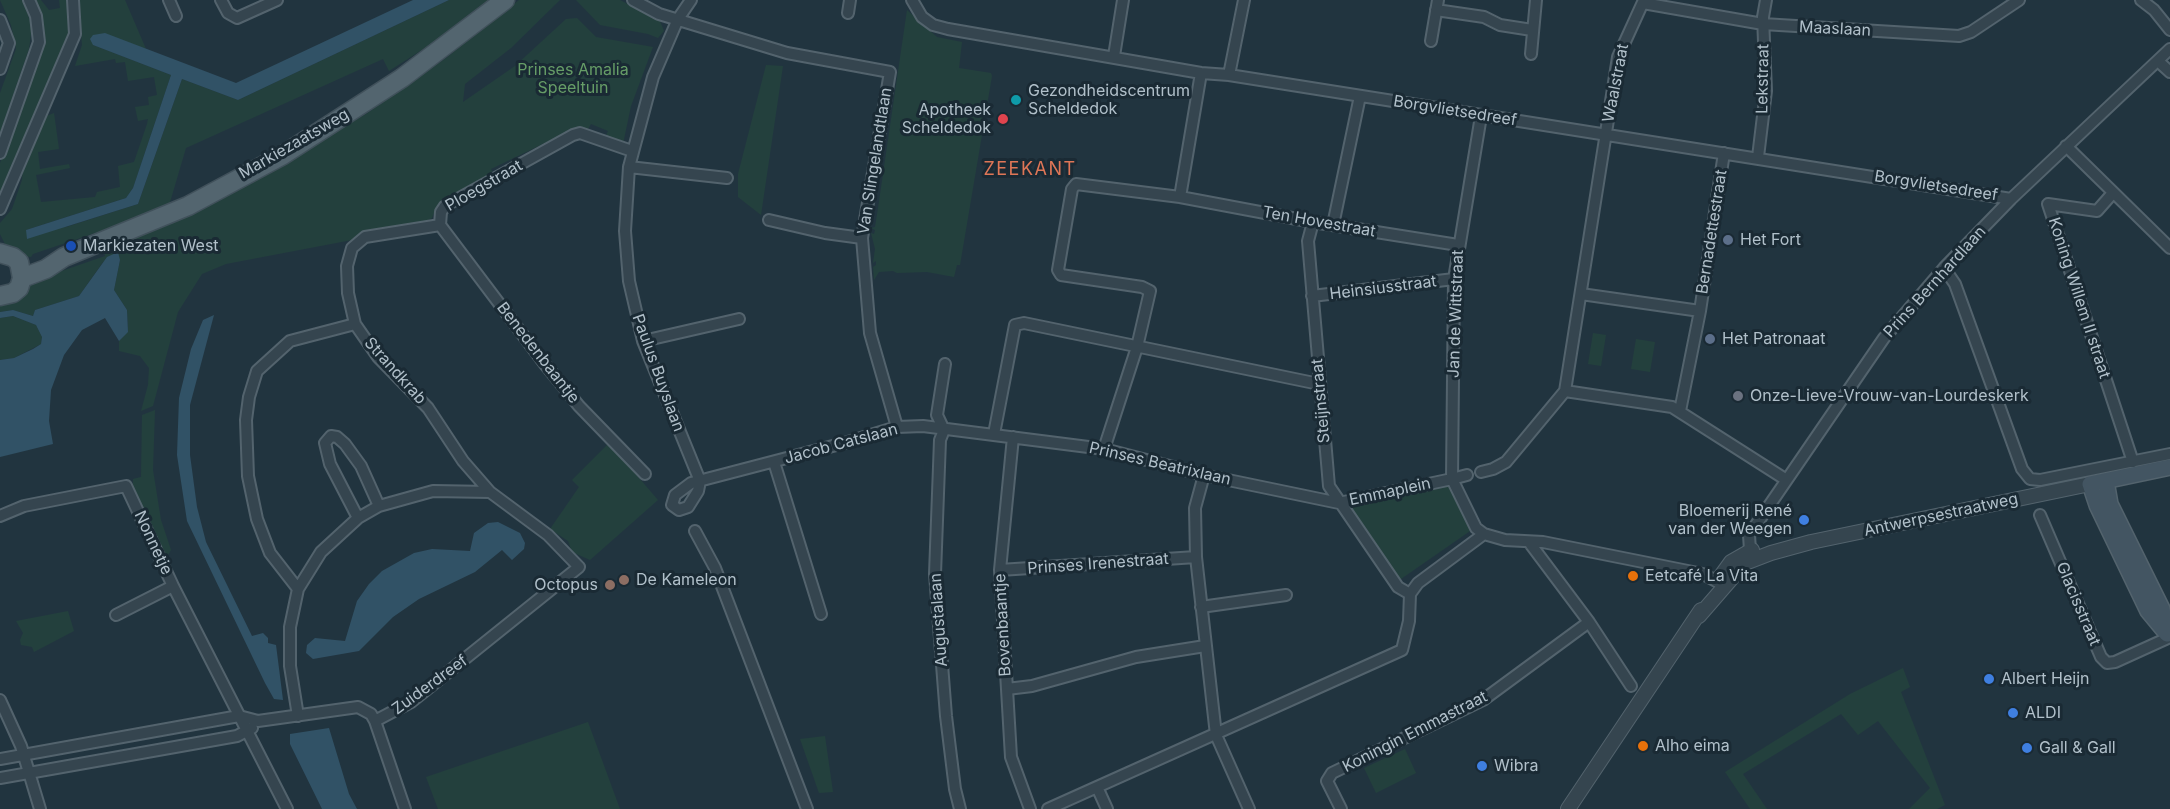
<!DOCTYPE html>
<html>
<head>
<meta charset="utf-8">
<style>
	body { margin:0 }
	canvas { display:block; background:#21343f }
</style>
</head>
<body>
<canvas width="2170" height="809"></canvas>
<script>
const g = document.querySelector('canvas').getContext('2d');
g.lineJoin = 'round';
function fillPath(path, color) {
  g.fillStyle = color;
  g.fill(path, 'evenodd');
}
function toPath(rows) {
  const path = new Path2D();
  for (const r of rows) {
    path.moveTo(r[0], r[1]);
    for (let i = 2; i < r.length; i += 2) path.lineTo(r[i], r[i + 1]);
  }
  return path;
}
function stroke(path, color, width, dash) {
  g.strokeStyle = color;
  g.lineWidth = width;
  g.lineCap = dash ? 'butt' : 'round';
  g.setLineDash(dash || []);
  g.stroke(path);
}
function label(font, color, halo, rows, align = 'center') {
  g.font = font + ' Inter,sans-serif';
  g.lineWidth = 6;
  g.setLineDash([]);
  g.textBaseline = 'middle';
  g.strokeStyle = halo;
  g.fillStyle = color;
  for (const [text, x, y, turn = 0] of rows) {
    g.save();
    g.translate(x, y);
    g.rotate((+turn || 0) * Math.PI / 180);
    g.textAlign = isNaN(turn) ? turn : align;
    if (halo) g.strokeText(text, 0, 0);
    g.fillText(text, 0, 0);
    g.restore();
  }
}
fillPath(toPath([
	[0,0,23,0,32,27,29,49,0,133,0,93,16,49,11,25],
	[34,0,41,0,49,10,60,8,59,0,70,0,71,31,0,197,0,163,39,52],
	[78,0,125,0,146,49,104,34,93,45,171,75,133,188,126,198,26,230,66,227,138,204,182,79,238,100,449,0,488,0,428,46,389,71,383,59,186,148,168,209,100,237,98,232,33,254,31,257,22,256,5,244,0,234,0,223,12,209,22,180,23,165,44,117,54,113,59,149,38,152,40,169,69,164,70,168,36,175,41,202,95,197,97,192,120,187,118,166,134,162,147,124,148,119,138,121,135,107,149,105,148,97,157,95,154,77,128,81,125,62,116,63,115,59,75,66,82,45],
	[519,0,560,0,511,48,465,84,463,102,515,66,566,19,577,18,596,37,653,47,631,106,623,144,605,138,608,131,591,124,587,131,576,128,491,169,493,173,468,186,436,209,432,218,425,222,369,231,352,240,226,264,202,274,178,312,153,406,141,411,148,385,149,368,140,356,119,351,119,341,128,331,127,310,114,290,120,260,103,262,79,296,35,310,33,316,13,310,0,312,0,304,27,283,105,256,104,251,210,204,366,114,446,58],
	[576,0,620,0,660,21,664,31,658,38,648,34,600,25],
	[907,10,937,37,962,42,959,68,991,73,992,76,960,265,957,265,954,277,927,272,897,273,893,271,879,272,874,280,873,267,876,265,876,261,873,263,875,249,871,233,874,234,875,230,871,228,875,227,878,208],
	[766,65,783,66,761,215,738,197,738,174],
	[13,316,36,325,42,337,41,344,14,358,0,360,0,318],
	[1593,333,1606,335,1601,366,1588,364],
	[1636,339,1655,342,1650,372,1631,369],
	[155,410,153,470,161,520,171,550,166,559,133,491,133,479,141,477,142,415],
	[609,443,658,500,590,560,572,552,568,541,550,529,579,487,572,480],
	[1451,485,1473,529,1401,579,1396,577,1350,510,1354,506],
	[68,611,74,631,34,652,32,647,21,645,20,640,23,633,16,621],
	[1903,668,1910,687,1901,692,1945,805,1937,809,1909,809,1930,788,1878,721,1858,735,1841,714,1743,774,1767,809,1750,809,1725,772,1850,694],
	[588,722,620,809,438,809,426,777],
	[825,736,833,792,819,793,800,739],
	[1405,749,1416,773,1376,793,1364,768]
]), '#23403d');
fillPath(toPath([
	[413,0,449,0,238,100,182,79,138,204,27,239,26,230,126,198,133,188,171,75,93,45,90,39,93,35,105,33,236,83],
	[118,252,120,260,114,290,127,310,128,332,119,341,105,318,82,330,64,355,51,390,49,421,53,444,0,457,0,360,14,358,33,349,41,344,42,337,36,325,13,316,0,318,0,312,13,310,33,316,35,310,79,296,107,257],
	[214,315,190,405,190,455,197,507,206,542,252,636,263,633,268,638,268,643,276,645,283,700,274,699,265,683,187,521,177,455,179,398,191,349,203,320],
	[498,522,520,533,525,543,524,549,512,560,502,550,475,572,419,599,393,617,359,651,313,659,306,653,307,645,315,638,345,641,357,601,369,584,382,571,414,553,432,549,470,551,474,533,488,523],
	[329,728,349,794,357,809,322,809,290,744,290,734]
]), '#315266');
const minor = toPath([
	[169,0,176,16],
	[221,0,228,13,237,18,277,0],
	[633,0,659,14,787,53,890,72,862,238,870,333,897,427],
	[691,0,678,19,653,77,629,167,625,231,629,281,643,341,700,481],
	[912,0,922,17,933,25,948,29,1201,73,1229,75,2011,199],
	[1644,0,1618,57,1565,391,1672,407,1785,479],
	[2141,0,2154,10,2170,30],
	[1643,3,1763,24,1959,36,1971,32,2019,0],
	[1436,10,1484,17,1500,25,1532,30],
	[848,13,850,0],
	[0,20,9,43,0,69],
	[1431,41,1438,0],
	[1531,54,1536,0],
	[1114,56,1123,0],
	[2158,61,2170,72],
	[1229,75,1244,0],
	[2066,146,2170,248],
	[0,153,39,42,36,16,29,0],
	[1758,157,1766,91,1763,17,1766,0],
	[629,167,727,178],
	[2112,194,2097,211,2048,204,2133,462],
	[1180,197,1201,73],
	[0,209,75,34,73,0],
	[769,220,825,233,862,238],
	[1313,222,1308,241,1329,486,1398,587,1410,594,1418,583,1484,534],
	[440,225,544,363,579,406,645,474],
	[440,225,441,212,445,206,573,135,580,133,632,151],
	[1333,225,1360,96],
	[1944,268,1955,284,2022,469,2030,479,2040,480,2170,454],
	[1581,294,1700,311,1680,411],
	[1312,296,1454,279],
	[1700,311,1724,153],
	[643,341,739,319],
	[944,430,940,440,935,574,946,716,955,789,960,809],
	[944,430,937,415,945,364],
	[994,434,1015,325,1024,323,1319,384],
	[1013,437,1000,570,1011,757,1030,809],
	[1104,449,1137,347,1150,291,1142,287,1061,275,1058,270,1072,189,1076,184,1180,197,1313,222,1458,245],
	[774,462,821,614],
	[1481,472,1493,469,1506,462,1565,391],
	[1204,475,1195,508,1196,557,1216,735,1249,809],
	[1467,475,1452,479,1454,279,1481,116],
	[700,481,698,491,688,507,679,510,672,505,675,495,691,483,848,442,897,427,923,426,1104,449,1204,475,1339,503,1452,479,1476,528,1484,534,1505,540,1543,542,1703,574,1722,584],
	[2040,515,2101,657,2107,663,2115,662,2168,638],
	[0,516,24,506,126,486,173,586,287,809],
	[358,518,330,464,325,443,331,436,337,437,345,444,361,466,379,506],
	[695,531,715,568,807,809],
	[1529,542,1589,622,1631,686],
	[1750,550,1749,535,1884,338,1944,268,2011,199,2170,49],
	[1000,570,1196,557],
	[298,589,270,553,257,519,248,476,246,420,249,397,257,371,290,341,355,324],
	[1201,607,1286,595],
	[116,615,173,586],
	[1007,689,1032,686,1136,657,1205,646],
	[0,700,21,746,40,809],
	[298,716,290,666,290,627,298,589,321,552,358,518,379,506,433,491,490,492],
	[375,721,411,702,579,567,548,535,490,492,463,461,428,408,378,357,355,324,348,293,347,266,352,248,365,237,440,225],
	[0,759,239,716,258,721,358,707,371,714,375,721,405,809],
	[0,778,237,736,252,728],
	[1097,787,1107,809],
	[1048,809,1402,650,1409,621,1410,594],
	[1341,809,1327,781,1332,773,1483,700,1589,622]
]);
const tertiary = toPath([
	[1718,580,1731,562,1752,550],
	[1699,616,1745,563,1771,553,1811,542,2090,484],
	[1568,809,1701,610]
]);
const secondary = toPath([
	[2106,481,2110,504,2162,609,2166,630],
	[2167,634,2148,611,2097,505,2090,484,2170,467]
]);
const primary = toPath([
	[0,253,13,257,19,262,22,278,19,288,13,293,0,296],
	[22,278,46,269,64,257,188,206,283,155,402,78,505,0]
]);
stroke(minor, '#53636d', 14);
stroke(tertiary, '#53636d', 16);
stroke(secondary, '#53636d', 18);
stroke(primary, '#41515b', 21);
stroke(minor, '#35454f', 10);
stroke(tertiary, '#35454f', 14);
stroke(secondary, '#435562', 15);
stroke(primary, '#53656f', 18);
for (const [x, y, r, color] of [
	[1016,100,6,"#0f9aa8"],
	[1003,119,6,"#e0444e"],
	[1728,240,6,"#5c6f8a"],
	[71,246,6,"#1a4fb4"],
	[1710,339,6,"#5c6f8a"],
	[1738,396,6,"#6b7280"],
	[1804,520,6,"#3f7fe0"],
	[1633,576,6,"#e8710a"],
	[624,580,6,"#8d6e63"],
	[610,585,6,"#8d6e63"],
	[1989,679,6,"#3f7fe0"],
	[2013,713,6,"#3f7fe0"],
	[1643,746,6,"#e8710a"],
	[2027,748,6,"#3f7fe0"],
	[1482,766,6,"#3f7fe0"]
]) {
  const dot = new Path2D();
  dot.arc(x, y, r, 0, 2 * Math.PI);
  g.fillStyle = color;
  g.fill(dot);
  stroke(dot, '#1a2a34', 2);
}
label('16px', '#b1c0ca', '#1a2a34', [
	["Maaslaan",1835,29,3],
	["Lekstraat",1763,79,-89],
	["Waalstraat",1616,83,-79],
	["Borgvlietsedreef",1455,111,9],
	["Markiezaatsweg",294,144,-30],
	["Van Slingelandtlaan",875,161,-81],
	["Ploegstraat",484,186,-30],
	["Borgvlietsedreef",1936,186,9],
	["Ten Hovestraat",1319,222,10],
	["Bernadettestraat",1712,232,-81],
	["Prins Bernhardlaan",1935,282,-48],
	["Heinsiusstraat",1383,288,-7],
	["Koning Willem II straat",2079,298,72],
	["Jan de Wittstraat",1456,314,-88],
	["Benedenbaantje",538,353,52],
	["Strandkrab",395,371,48],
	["Paulus Buyslaan",658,373,70],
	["Steijnstraat",1321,401,-95],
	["Jacob Catslaan",841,444,-15],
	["Prinses Beatrixlaan",1160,464,13],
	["Emmaplein",1390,492,-12],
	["Antwerpsestraatweg",1941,515,-12],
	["Nonnetje",153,543,65],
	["Prinses Irenestraat",1098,564,-4],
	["Glacisstraat",2078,604,67],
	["Augustalaan",939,620,-94],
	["Bovenbaantje",1003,625,-93],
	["Zuiderdreef",430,685,-36],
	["Koningin Emmastraat",1415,732,-27]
]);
label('16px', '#669d67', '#1a2a34', [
	["Prinses Amalia",573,70],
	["Speeltuin",573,88]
]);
label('16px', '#b1c0ca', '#1a2a34', [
	["Gezondheidscentrum",1028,91],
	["Scheldedok",1028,109],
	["Apotheek",991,110,"right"],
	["Scheldedok",991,128,"right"],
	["Het Fort",1740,240],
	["Markiezaten West",83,246],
	["Het Patronaat",1722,339],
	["Onze-Lieve-Vrouw-van-Lourdeskerk",1750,396],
	["Bloemerij René",1792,511,"right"],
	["van der Weegen",1792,529,"right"],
	["Eetcafé La Vita",1645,576],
	["De Kameleon",636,580],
	["Octopus",598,585,"right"],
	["Albert Heijn",2001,679],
	["ALDI",2025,713],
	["Alho eima",1655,746],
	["Gall & Gall",2039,748],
	["Wibra",1494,766]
], 'left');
g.letterSpacing = '1.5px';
label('18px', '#df7657', '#1a2a34', [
	["ZEEKANT",1030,170]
]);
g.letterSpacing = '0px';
</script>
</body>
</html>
